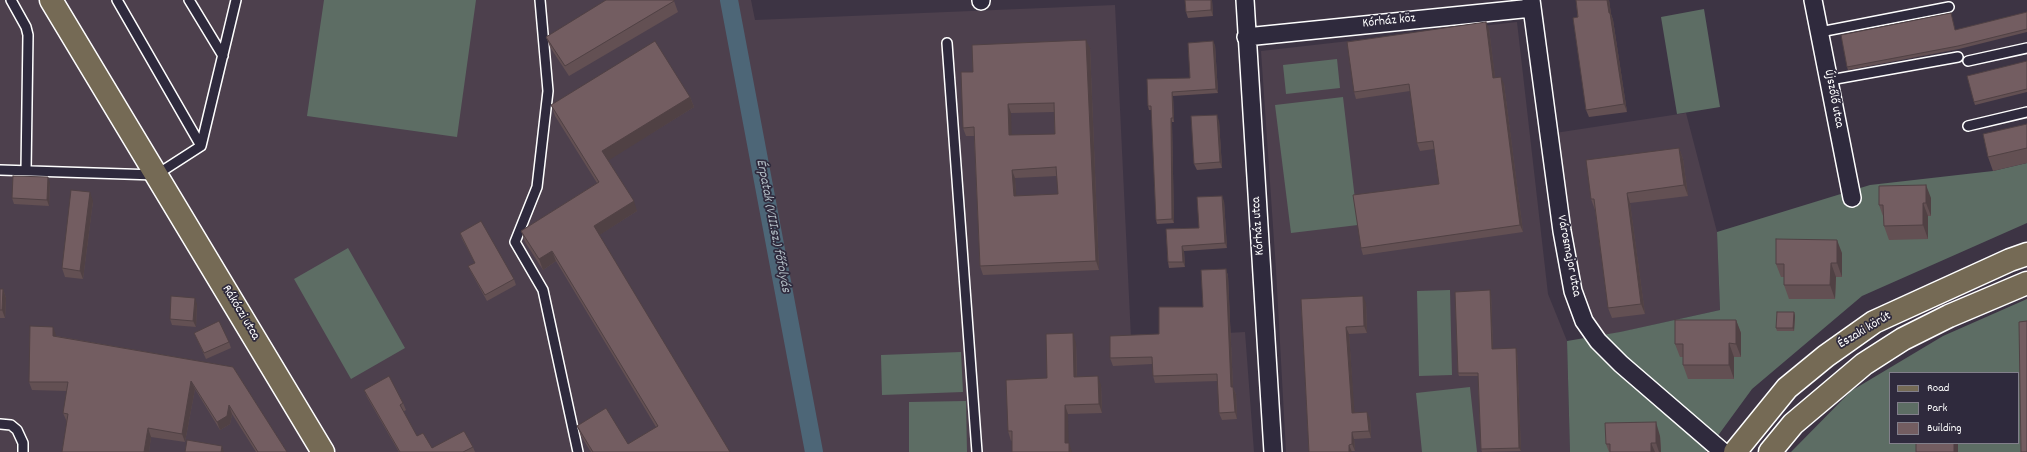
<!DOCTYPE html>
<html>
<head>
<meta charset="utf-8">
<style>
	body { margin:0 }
	#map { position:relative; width:2027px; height:452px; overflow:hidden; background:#3d3444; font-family:Dekko,sans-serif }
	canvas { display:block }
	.legend { position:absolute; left:1889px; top:372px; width:130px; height:72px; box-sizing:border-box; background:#2f2a3d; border:1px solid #827f8b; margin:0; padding:5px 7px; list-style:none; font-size:12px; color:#fff }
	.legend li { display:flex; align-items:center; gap:8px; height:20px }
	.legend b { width:20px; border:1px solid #827f8b }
</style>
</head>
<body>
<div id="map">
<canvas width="2027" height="452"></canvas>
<ul class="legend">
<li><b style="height:5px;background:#756a55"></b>Road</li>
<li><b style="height:11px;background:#5d6d64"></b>Park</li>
<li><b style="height:11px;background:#735d61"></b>Building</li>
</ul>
</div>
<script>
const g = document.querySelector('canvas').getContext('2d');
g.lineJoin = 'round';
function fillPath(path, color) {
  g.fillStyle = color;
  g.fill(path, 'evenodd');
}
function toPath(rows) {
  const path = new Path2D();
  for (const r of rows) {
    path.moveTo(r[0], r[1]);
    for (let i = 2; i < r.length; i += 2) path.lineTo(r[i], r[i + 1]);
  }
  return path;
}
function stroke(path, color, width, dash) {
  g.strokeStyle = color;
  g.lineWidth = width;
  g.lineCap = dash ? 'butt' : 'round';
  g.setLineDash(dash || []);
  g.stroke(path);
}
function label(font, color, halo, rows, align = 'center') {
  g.font = font + ' Dekko,sans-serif';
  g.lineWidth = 3.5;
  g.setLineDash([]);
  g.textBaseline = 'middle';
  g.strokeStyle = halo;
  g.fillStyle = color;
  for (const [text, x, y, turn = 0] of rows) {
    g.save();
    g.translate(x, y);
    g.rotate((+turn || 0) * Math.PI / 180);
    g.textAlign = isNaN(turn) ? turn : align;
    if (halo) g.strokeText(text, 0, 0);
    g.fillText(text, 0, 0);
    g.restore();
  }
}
fillPath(toPath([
	[0,0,751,0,755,20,1115,5,1131,338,1245,332,1254,452,0,452],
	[1517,22,1548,294,1567,341,1570,452,1286,452,1276,270,1261,51],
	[1686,113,1717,232,1720,310,1603,336,1593,324,1580,283,1569,226,1555,133]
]), '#4d404d');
fillPath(toPath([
	[324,0,476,0,457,137,307,116],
	[1704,9,1720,107,1677,114,1661,17],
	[1337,59,1340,88,1286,94,1283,65],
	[1343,97,1358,225,1291,233,1275,105],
	[2027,163,2027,223,1862,296,1752,389,1706,452,1570,452,1567,341,1620,332,1720,310,1717,232,1870,185,1993,171],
	[348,248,405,348,351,379,294,279],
	[1450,290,1452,375,1419,376,1417,291],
	[2027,299,2027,452,1791,452,1851,391,1943,336],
	[1890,373,2018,373,2018,443,1890,443],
	[961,352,963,392,882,395,881,355],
	[1470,387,1477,452,1422,452,1416,393],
	[966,401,967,452,909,452,909,402]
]), '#5d6d64');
stroke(toPath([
	[729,0,814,452]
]), '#4d6677', 18);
const lane = toPath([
	[11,0,26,27,28,35,26,171],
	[117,0,201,146],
	[189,0,223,56],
	[540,0,548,91,537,187,515,242,543,290,578,452],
	[1820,32,1949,7],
	[947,43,977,452],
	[1968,61,2027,48],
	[1830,80,1958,57],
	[1968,126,2027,112],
	[0,170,156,175,201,146,236,0],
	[0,424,11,425,17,430,23,443,23,452]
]);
const street = toPath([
	[981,0,981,1],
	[1245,0,1273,452],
	[1531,0,1562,231,1573,291,1584,321,1598,341,1621,364,1723,452],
	[1813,0,1852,198],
	[1246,37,1532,8]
]);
const primary = toPath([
	[51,0,323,452],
	[1735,452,1787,388,1826,356,1874,322,2010,260,2027,254],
	[1770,452,1793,424,1864,364,1903,339,1949,316,2027,283]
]);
stroke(lane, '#fff', 12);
stroke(street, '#fff', 20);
stroke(primary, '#fff', 25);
stroke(lane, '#2f2a3d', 9);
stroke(street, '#2f2a3d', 17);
stroke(primary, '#756a55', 22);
fillPath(toPath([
	[1185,0,1212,0,1213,16,1188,18,1186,12],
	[1576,0,1609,0,1611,14,1613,20,1627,112,1589,117,1586,110],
	[674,1,678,12,569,76,550,47,546,37],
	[2027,12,2027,32,1959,49,1848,70,1847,67,1956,30],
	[1489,29,1495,78,1504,84,1523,232,1363,255,1361,248,1439,184,1434,149,1420,151,1417,143,1410,91,1356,99,1354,92],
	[1215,45,1218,93,1173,96,1174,122,1172,122,1174,223,1157,224,1156,220,1152,110,1149,110,1148,106,1190,78],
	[1090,48,1099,270,983,275,980,266,974,136,966,136,963,128,973,72],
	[1054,112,1055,134,1011,135,1011,113],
	[1057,176,1058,194,1016,196,1015,178],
	[2027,61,2027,92,1975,105,1974,102],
	[690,97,694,107,608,160,637,211,599,235,730,452,591,452,581,436,577,426,628,444,656,427,556,261,543,270,525,242,521,231,597,183,555,116,551,105],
	[1219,121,1222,168,1197,170,1194,164],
	[2027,124,2027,163,1993,171,1988,157],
	[1679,148,1683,159,1688,196,1630,203,1645,314,1612,318,1608,308,1595,210,1591,199],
	[50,183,49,206,14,204,12,198],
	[1931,198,1931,216,1928,216,1928,239,1889,240,1884,226,1883,216,1879,205],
	[93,201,83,279,65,277,62,268],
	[1224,201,1227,248,1184,251,1185,267,1169,268,1168,262,1166,229,1199,228],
	[460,233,514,279,516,285,487,301,471,272,468,266,475,263,462,239],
	[1842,253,1842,277,1836,277,1835,299,1789,299,1784,285,1784,277,1781,277,1776,264],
	[1226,269,1228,276,1233,388,1236,394,1237,419,1222,420,1219,413,1218,381,1155,383,1153,376,1152,364,1113,366,1110,358,1159,334,1203,307],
	[0,289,3,289,6,298,5,318,0,318],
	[1491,294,1493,349,1517,351,1521,451,1482,452,1481,449,1478,376,1459,376,1458,373],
	[1301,299,1366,303,1367,333,1349,334,1354,413,1370,418,1371,438,1354,439,1355,451,1309,452],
	[197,304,196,327,172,325,170,319],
	[1794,312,1795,316,1794,331,1777,331,1776,328],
	[1736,320,1741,333,1741,357,1734,357,1734,379,1688,379,1683,365,1683,357,1680,357,1675,344],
	[194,333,229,342,231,348,206,359],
	[56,335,56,336,233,367,287,452,256,452,232,414,230,424,220,430,195,389,185,442,151,437,149,452,62,452,67,422,63,413,67,391,32,390,29,382],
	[1076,343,1077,377,1101,385,1102,413,1068,414,1011,441,1008,431,1047,378],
	[364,390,403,403,406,410,403,412,417,436,432,448,473,447,475,452,399,452,367,397],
	[1660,436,1661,452,1609,452,1606,444]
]), '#635053');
fillPath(toPath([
	[1211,0,1212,0,1213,16,1211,10],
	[1607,0,1609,0,1611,14,1613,20,1627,112,1624,104],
	[1486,22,1489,29,1496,85,1493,78],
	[1086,40,1090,48,1099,270,1096,261],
	[1213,41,1215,45,1218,93,1216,89],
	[1501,77,1504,84,1523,232,1520,225],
	[1172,92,1173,96,1174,122,1173,118],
	[690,97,694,107,606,162,602,151],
	[1008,104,1011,113,1012,143,1009,135],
	[1217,115,1219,121,1222,168,1220,162],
	[1171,118,1172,122,1174,223,1172,219],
	[1679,148,1683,159,1688,196,1684,185],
	[1012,170,1015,178,1017,205,1014,196],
	[48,177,50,183,49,206,47,200],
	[1926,185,1931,198,1931,216,1926,203],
	[90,192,93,201,83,279,80,271],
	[1627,193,1630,203,1645,314,1641,304],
	[1222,196,1224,201,1227,248,1225,243],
	[634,201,637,211,598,236,594,226],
	[1923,203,1928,216,1928,239,1923,225],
	[1837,240,1842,253,1842,277,1837,263],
	[1182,246,1184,251,1185,267,1183,262],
	[552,251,556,261,543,270,539,259],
	[1831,263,1836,277,1835,299,1830,285],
	[1226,269,1228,276,1233,388,1236,394,1237,419,1235,412,1231,387],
	[3,289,6,298,5,318,2,310],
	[1490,290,1491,294,1493,352,1492,349],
	[1363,296,1366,303,1367,333,1364,326],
	[195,298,197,304,196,327,193,321],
	[1794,312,1795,316,1794,331,1793,328],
	[1736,320,1741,333,1741,357,1736,344],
	[53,327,56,335,56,344,53,336],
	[1346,327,1349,334,1355,420,1352,413],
	[1073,333,1076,343,1077,386,1074,377],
	[1729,343,1734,357,1734,379,1729,365],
	[1516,348,1517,351,1521,451,1519,448],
	[1098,376,1101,385,1102,413,1099,404],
	[191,381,195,389,185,442,182,434],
	[229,405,232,414,230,424,220,430,217,422],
	[1065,405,1068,414,1069,452,1065,443],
	[1367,412,1370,418,1371,438,1369,431],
	[1656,422,1660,436,1661,452,1659,452,1656,443],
	[148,428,151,437,149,452,144,452],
	[1352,432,1354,439,1355,451,1352,444],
	[1069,443,1072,452,1069,452],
	[1651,443,1655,452,1651,452],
	[1954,443,1958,443,1958,452,1954,452],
	[1349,445,1352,452,1349,452],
	[222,446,224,452,221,452]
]), '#504144');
const building = toPath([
	[606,0,674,0,674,1,565,66,546,37,606,0],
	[1185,0,1211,0,1211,10,1186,12,1185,0],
	[1576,0,1607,0,1609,13,1610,13,1624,104,1586,110,1573,18,1578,17,1576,0],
	[2027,12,2027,29,1958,46,1847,67,1841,35,1951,13,1955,30,2027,12],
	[1486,22,1493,78,1501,77,1520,225,1361,248,1353,195,1439,184,1433,141,1417,143,1409,84,1354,92,1347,42,1486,22],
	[1086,40,1096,261,980,266,974,127,963,128,961,72,973,72,972,45,1086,40],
	[1054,103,1055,134,1009,135,1008,104,1054,103],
	[1056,167,1058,194,1014,196,1012,170,1056,167],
	[655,41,690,97,602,151,634,201,594,226,730,452,593,452,577,426,606,408,628,444,658,426,552,251,539,259,521,231,599,182,551,105,655,41],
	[1213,41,1216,89,1172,92,1173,118,1171,118,1172,219,1156,220,1151,106,1148,106,1147,79,1190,78,1188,43,1213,41],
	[2027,61,2027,89,1974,102,1967,76,2027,61],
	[1217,115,1220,162,1194,164,1191,116,1217,115],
	[2027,124,2027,148,1988,157,1983,134,2027,124],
	[1679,148,1684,185,1627,193,1641,304,1608,308,1594,199,1591,199,1586,160,1679,148],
	[13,176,48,177,47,200,12,198,13,176],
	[1926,185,1926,203,1923,203,1923,225,1884,226,1883,205,1879,205,1879,186,1926,185],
	[71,190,90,192,80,271,62,268,71,190],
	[1222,196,1225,243,1182,246,1183,262,1168,262,1166,229,1199,228,1197,197,1222,196],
	[481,221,514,279,485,295,468,266,475,263,460,233,481,221],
	[1776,239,1837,240,1837,263,1831,263,1830,285,1784,285,1784,264,1776,264,1776,239],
	[1226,269,1231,387,1233,387,1235,412,1219,413,1217,374,1153,376,1152,357,1110,358,1110,336,1159,334,1159,307,1203,307,1201,270,1226,269],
	[0,289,3,289,2,310,0,310,0,289],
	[1490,290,1492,349,1516,348,1519,448,1481,449,1478,373,1458,373,1455,292,1490,290],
	[171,296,195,298,193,321,170,319,171,296],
	[1363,296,1364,326,1346,327,1352,413,1367,412,1369,431,1352,432,1352,444,1349,445,1349,452,1309,452,1301,299,1363,296],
	[1777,312,1794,312,1793,328,1776,328,1777,312],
	[1675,320,1736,320,1736,344,1729,343,1729,365,1683,365,1683,344,1675,344,1675,320],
	[219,321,229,342,204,353,194,333,219,321],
	[2027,321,2027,452,2021,452,2019,322,2027,321],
	[30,326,53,327,53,336,233,367,287,452,258,452,229,405,227,416,217,422,191,381,182,434,148,428,144,452,62,452,68,414,63,413,68,382,29,382,30,326],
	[1073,333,1074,377,1098,376,1099,404,1065,405,1065,443,1069,443,1069,452,1012,452,1012,431,1008,431,1006,380,1047,378,1046,334,1073,333],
	[389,376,403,403,400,405,417,436,423,433,432,448,464,431,473,447,463,452,400,452,364,390,389,376],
	[1656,422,1656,443,1651,443,1651,452,1610,452,1610,444,1606,444,1605,423,1656,422],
	[187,440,222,446,221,452,185,452,187,440],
	[1916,443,1954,443,1954,452,1916,452,1916,443]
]);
fillPath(building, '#735d61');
stroke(building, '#504144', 1);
label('13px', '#fff', '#2f2a3d', [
	["Kórház köz",1389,22,-6],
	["Újszőlő utca",1833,99,79],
	["Kórház utca",1259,226,-94],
	["Városmajor utca",1568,256,79],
	["Rákóczi utca",240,313,59],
	["Északi körút",1865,331,-31]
]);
label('italic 14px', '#afbac2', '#2f2a3d', [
	["Érpatak (VIII.sz.) főfolyás",772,226,79]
]);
</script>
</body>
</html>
